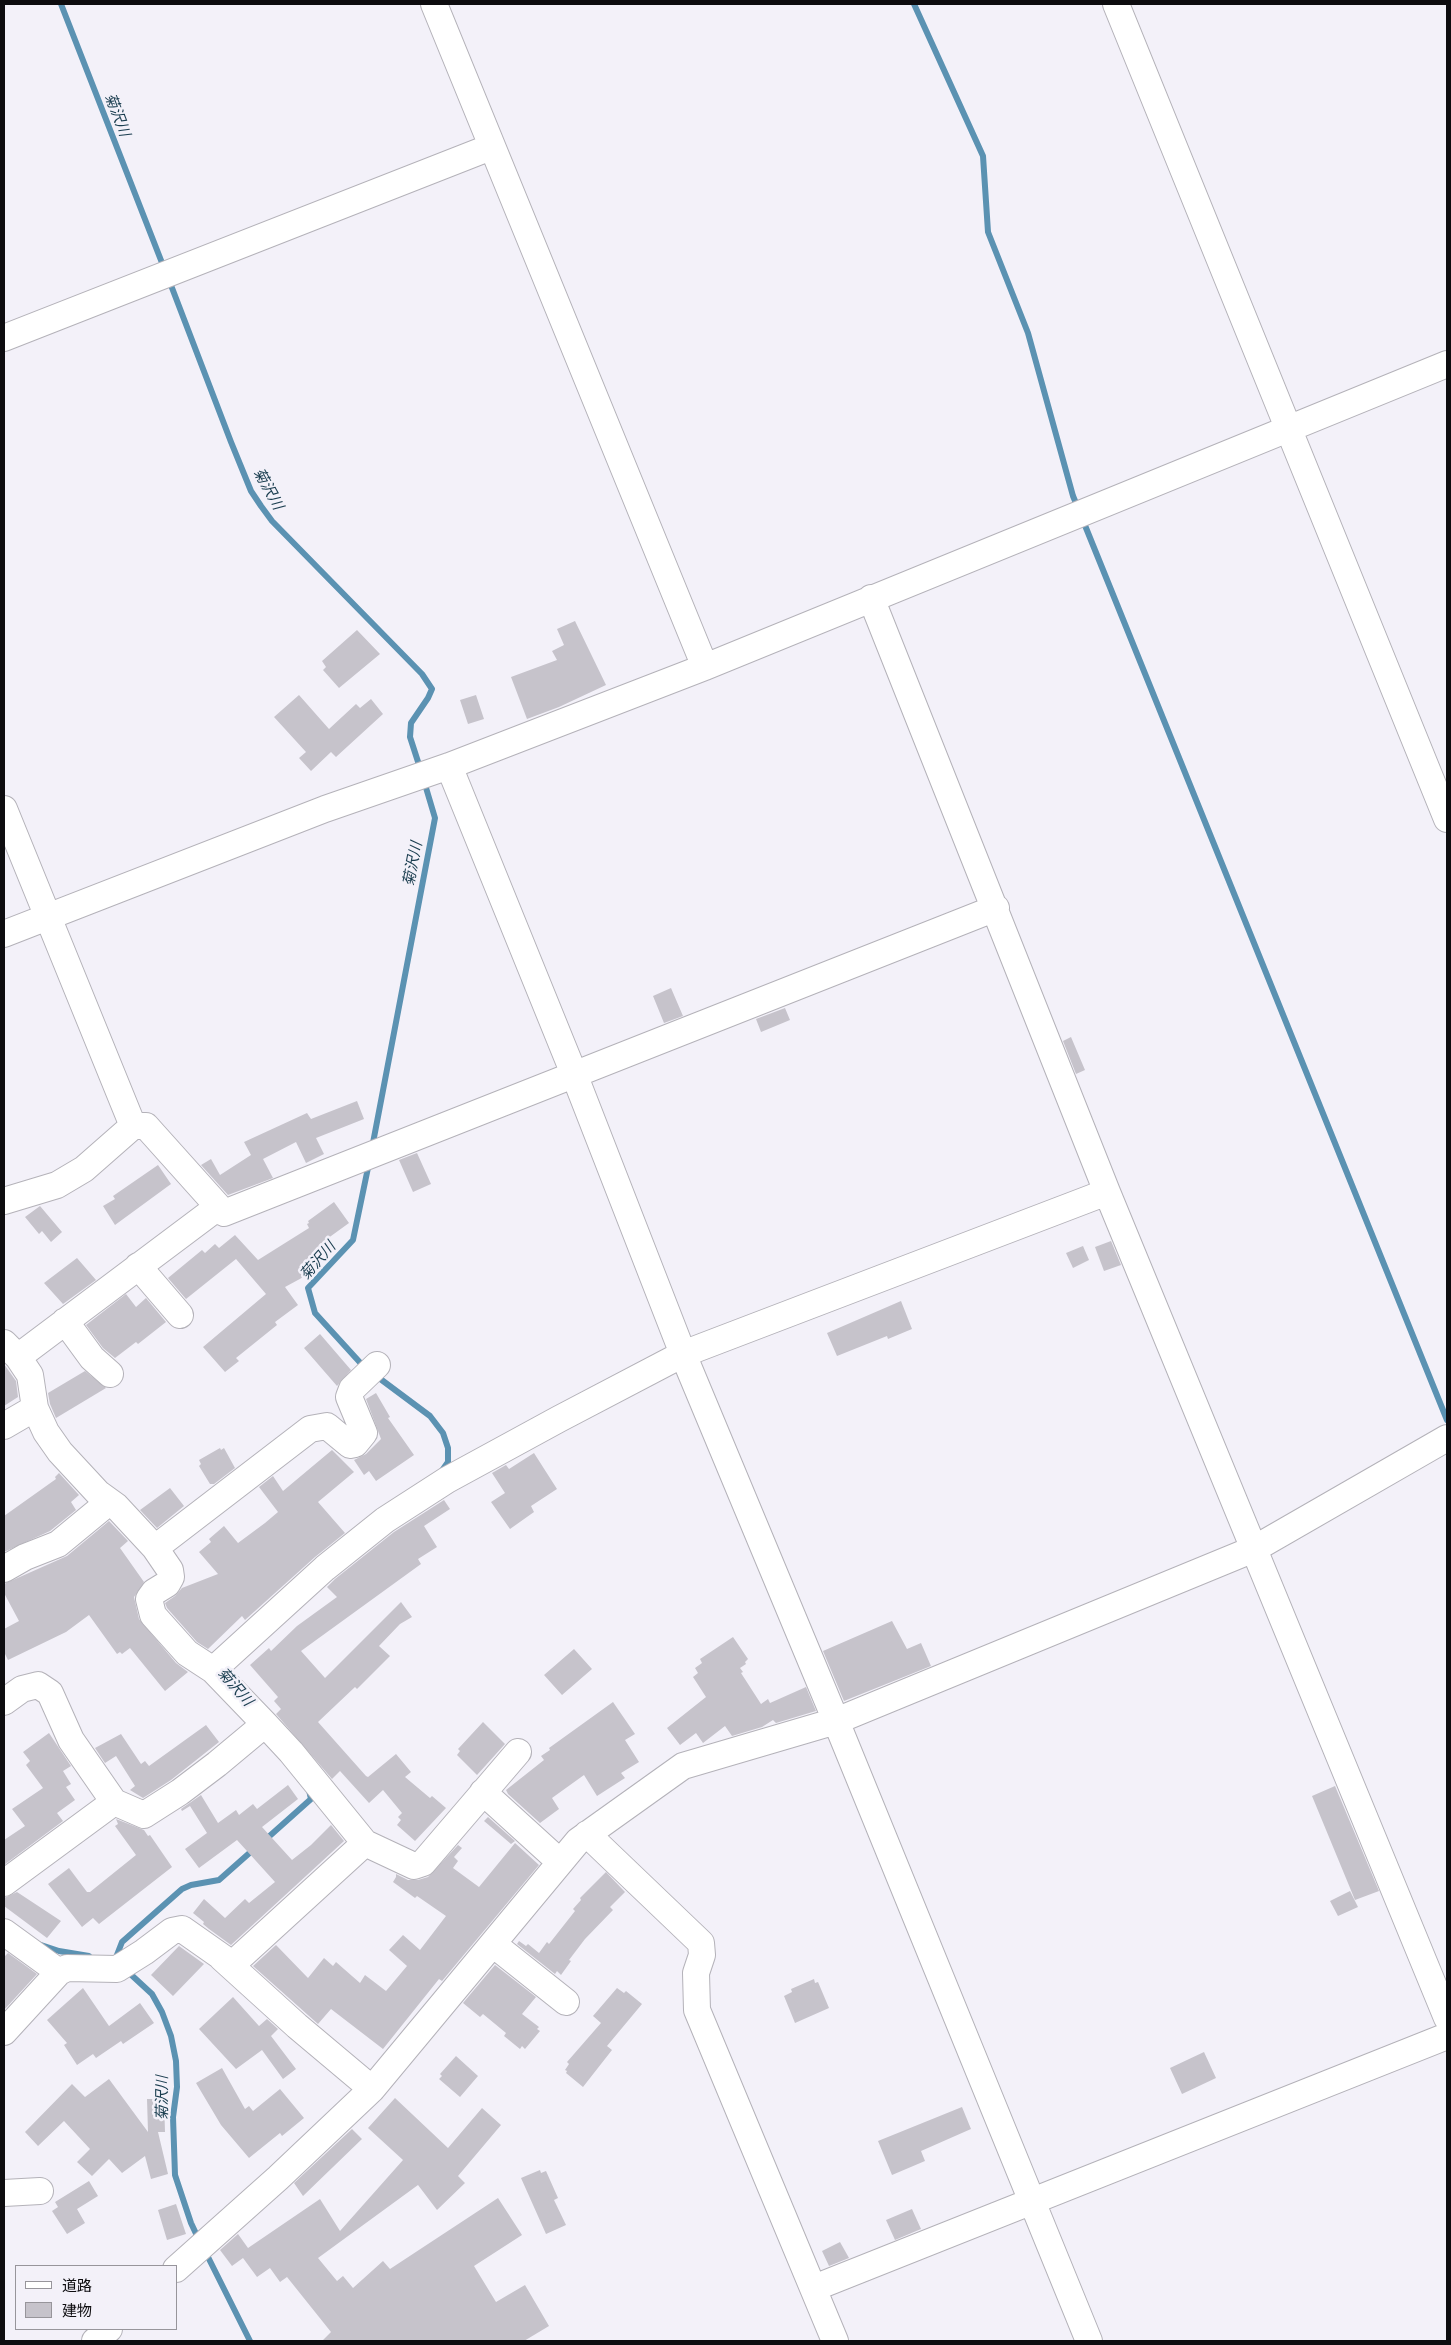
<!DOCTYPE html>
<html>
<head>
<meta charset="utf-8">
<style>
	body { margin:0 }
	#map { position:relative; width:1451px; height:2345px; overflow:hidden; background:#f3f1f9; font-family:Figtree,"Noto Sans JP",sans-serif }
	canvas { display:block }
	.frame { position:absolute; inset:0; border:5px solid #0d0c0f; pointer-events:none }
	.legend { position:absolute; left:15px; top:2265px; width:162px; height:65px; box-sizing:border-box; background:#f3f1f9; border:1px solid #97959b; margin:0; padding:6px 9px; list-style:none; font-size:15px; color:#0d0c0f }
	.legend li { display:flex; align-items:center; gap:10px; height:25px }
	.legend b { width:25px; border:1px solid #97959b }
</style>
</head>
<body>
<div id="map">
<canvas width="1451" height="2345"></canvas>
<div class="frame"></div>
<ul class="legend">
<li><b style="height:6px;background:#fff"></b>道路</li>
<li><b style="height:14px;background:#c6c3cb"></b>建物</li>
</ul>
</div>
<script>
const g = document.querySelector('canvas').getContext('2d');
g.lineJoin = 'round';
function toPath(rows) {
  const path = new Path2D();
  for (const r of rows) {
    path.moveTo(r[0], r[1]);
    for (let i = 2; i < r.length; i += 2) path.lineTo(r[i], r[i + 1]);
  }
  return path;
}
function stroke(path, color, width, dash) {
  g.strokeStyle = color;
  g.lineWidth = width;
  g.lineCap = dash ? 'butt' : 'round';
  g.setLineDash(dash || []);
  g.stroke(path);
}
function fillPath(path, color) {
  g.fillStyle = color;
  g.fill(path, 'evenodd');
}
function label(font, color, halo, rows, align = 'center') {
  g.font = font + ' Figtree,"Noto Sans JP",sans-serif';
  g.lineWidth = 5;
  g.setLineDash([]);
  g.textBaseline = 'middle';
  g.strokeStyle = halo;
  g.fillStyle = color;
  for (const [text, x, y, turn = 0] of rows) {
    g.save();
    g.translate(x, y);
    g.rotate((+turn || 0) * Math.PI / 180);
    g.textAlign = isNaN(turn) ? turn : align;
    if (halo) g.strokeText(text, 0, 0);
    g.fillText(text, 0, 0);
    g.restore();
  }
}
stroke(toPath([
	[61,4,164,268],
	[914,4,983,156,988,232,1028,333,1073,496,1078,508],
	[169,280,231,442,251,491,261,506,272,521,422,674,432,689,428,698,411,723,410,737,421,771],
	[1082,518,1447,1420],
	[372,1148,435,818,424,781],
	[365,1368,315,1313,308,1288,353,1240,369,1163],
	[375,1375,430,1416,443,1433,448,1448,448,1462,441,1472],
	[264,1841,311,1799,309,1790],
	[38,1944,59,1951,89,1956],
	[115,1960,122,1942,182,1889,191,1885,219,1880,254,1849],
	[126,1970,152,1994,162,2012,171,2036,176,2061,177,2087,173,2117,175,2175,191,2223,199,2240],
	[205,2251,250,2341]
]), '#5b92b2', 6);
fillPath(toPath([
	[575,621,606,685,559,707,527,719,511,677,557,660,552,651,564,645,557,629],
	[357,630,380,654,339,688,323,670,326,667,322,661],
	[299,695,329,729,356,704,360,708,371,699,383,714,336,757,331,752,311,771,299,758,306,752,274,717],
	[476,695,484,719,468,724,460,700],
	[671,988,683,1016,664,1023,653,996],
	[785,1008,790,1020,761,1032,756,1019],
	[1071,1037,1085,1070,1076,1074,1063,1041],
	[357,1101,364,1119,316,1138,324,1154,306,1163,296,1142,263,1159,273,1178,228,1195,201,1165,211,1159,220,1175,251,1155,244,1142,307,1113,311,1119],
	[417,1153,431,1184,413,1192,399,1160],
	[158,1165,171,1184,115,1225,103,1206,115,1199,113,1196],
	[334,1202,349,1223,320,1244,321,1245,319,1247,321,1251,302,1264,309,1274,285,1287,298,1305,275,1322,277,1325,236,1358,239,1361,225,1372,203,1347,266,1294,236,1259,186,1299,168,1278,202,1250,205,1253,215,1244,219,1248,235,1235,258,1260,309,1228,307,1224,309,1223,308,1221],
	[40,1206,62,1232,51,1242,42,1231,39,1234,25,1217],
	[1111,1241,1121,1265,1104,1271,1095,1247],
	[1083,1246,1089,1260,1073,1268,1066,1253],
	[77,1258,96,1280,63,1304,44,1283],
	[126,1294,136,1307,146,1298,166,1322,138,1344,136,1342,115,1358,103,1348,86,1325],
	[901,1301,912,1329,888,1339,887,1336,837,1356,827,1333],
	[320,1334,351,1370,337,1386,304,1348],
	[4,1364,16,1381,18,1397,4,1406],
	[85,1371,106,1388,56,1418,50,1404,48,1393],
	[376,1393,390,1417,388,1418,414,1455,376,1481,369,1471,364,1475,354,1460,366,1454,381,1439,366,1399],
	[220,1448,221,1450,224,1448,235,1468,214,1484,210,1484,199,1466,201,1464,199,1460],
	[332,1450,354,1472,318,1502,345,1533,315,1557,245,1620,242,1616,208,1649,197,1642,167,1608,165,1603,175,1596,182,1588,218,1574,199,1552,211,1542,209,1539,224,1526,238,1543,265,1523,278,1512,259,1487,273,1476,283,1491],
	[534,1453,557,1489,531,1506,534,1512,510,1529,491,1502,505,1493,492,1473,506,1465,509,1469],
	[59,1473,79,1495,71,1502,76,1510,50,1531,4,1552,4,1516,56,1479,55,1477],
	[170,1488,184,1506,157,1528,140,1510],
	[444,1500,450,1509,424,1526,437,1547,418,1559,421,1564,301,1651,325,1678,401,1602,412,1617,400,1624,379,1646,390,1656,357,1689,355,1687,318,1722,366,1776,368,1777,396,1754,411,1772,405,1777,430,1798,432,1796,446,1808,415,1841,397,1825,401,1820,398,1817,402,1813,383,1790,369,1803,340,1771,332,1779,276,1714,281,1709,274,1701,278,1697,250,1665,269,1648,271,1651,297,1626,337,1597,327,1587,335,1579,394,1532],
	[109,1521,128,1541,120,1548,144,1582,134,1597,139,1619,176,1663,188,1672,165,1691,130,1648,122,1654,120,1652,117,1654,89,1615,66,1632,8,1660,4,1652,4,1629,19,1621,4,1593,4,1584,67,1556],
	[892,1621,907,1649,921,1643,931,1666,844,1701,823,1651],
	[733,1637,748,1659,745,1662,746,1664,740,1668,743,1672,741,1673,761,1704,768,1699,770,1703,806,1687,816,1711,776,1723,773,1720,762,1727,732,1736,725,1726,703,1743,696,1733,680,1745,667,1728,706,1697,693,1677,698,1673,695,1668,702,1663,700,1659],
	[574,1649,592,1669,562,1695,544,1675],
	[613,1702,635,1734,625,1740,639,1762,621,1773,625,1778,597,1796,584,1775,552,1798,559,1809,540,1823,508,1794,506,1790,544,1760,541,1756,550,1750,549,1748],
	[483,1722,505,1744,477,1775,457,1755,460,1751,458,1749],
	[206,1725,219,1742,171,1780,143,1798,130,1790,135,1786,116,1756,105,1763,95,1748,121,1734,141,1764,145,1761,149,1766],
	[49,1733,71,1766,63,1771,71,1784,66,1787,75,1800,57,1813,63,1821,4,1865,4,1840,25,1826,12,1809,43,1788,26,1765,30,1761,23,1752],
	[288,1785,298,1799,262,1827,292,1860,311,1845,331,1825,344,1841,231,1945,209,1929,203,1924,204,1922,193,1913,204,1899,225,1918,245,1899,249,1903,275,1882,237,1840,199,1868,185,1849,207,1833,190,1806,182,1811,181,1809,201,1795,218,1823,236,1810,239,1815,253,1804,257,1809],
	[1335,1786,1379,1891,1355,1900,1312,1796],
	[488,1817,515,1841,511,1844,484,1821],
	[116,1819,144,1830,148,1836,150,1835,172,1867,99,1924,93,1918,82,1927,48,1884,69,1868,87,1892,90,1892,136,1855,115,1826,118,1824],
	[515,1843,539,1865,442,1981,439,1979,383,2049,331,2009,318,2024,253,1966,276,1945,308,1978,324,1958,333,1966,336,1962,360,1983,365,1975,386,1991,407,1966,389,1950,403,1935,420,1950,446,1916,417,1896,415,1898,393,1882,396,1877,396,1874,408,1880,418,1880,428,1877,458,1845,462,1848,454,1857,458,1861,453,1868,479,1887],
	[606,1872,625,1892,610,1907,613,1910,585,1939,569,1960,571,1961,561,1975,557,1971,555,1974,517,1944,519,1941,526,1946,528,1944,539,1953,547,1942,549,1944,575,1911,573,1909,581,1900,580,1898],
	[1350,1891,1358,1907,1338,1916,1330,1901],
	[17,1892,61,1921,47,1938,4,1906,4,1898],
	[179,1946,204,1964,173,1996,151,1975],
	[8,1953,37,1974,4,2010,4,1957],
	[495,1965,536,1997,522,2014,539,2027,537,2029,540,2031,525,2049,522,2046,520,2049,504,2036,506,2033,483,2014,480,2017,463,2003],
	[814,1979,815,1983,818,1982,829,2008,795,2023,784,1996,792,1992,791,1989],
	[83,1988,109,2026,140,2003,154,2023,123,2044,121,2041,96,2058,93,2054,77,2065,64,2045,67,2043,47,2020],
	[617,1988,624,1993,626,1991,642,2004,607,2046,612,2050,583,2087,566,2073,567,2071,565,2070,569,2064,567,2062,601,2023,593,2016],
	[233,1997,259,2026,267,2019,278,2029,271,2036,296,2069,283,2079,262,2050,236,2069,199,2029],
	[1204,2052,1216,2078,1182,2094,1170,2068],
	[456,2056,478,2076,460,2097,439,2079,442,2076,440,2074],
	[222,2068,245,2109,249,2106,253,2111,280,2089,304,2118,282,2136,280,2133,249,2158,221,2125,196,2083],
	[109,2079,148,2132,147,2099,164,2099,165,2132,158,2132,168,2174,151,2179,145,2156,122,2173,109,2159,92,2176,77,2162,90,2149,64,2121,38,2146,25,2132,72,2084,85,2097],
	[395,2098,448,2148,482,2108,501,2125,458,2176,465,2183,437,2210,418,2185,318,2258,337,2281,343,2276,353,2288,383,2261,390,2269,498,2198,522,2235,474,2266,496,2302,525,2285,549,2326,524,2341,322,2341,331,2332,287,2277,280,2282,270,2268,257,2277,243,2258,232,2266,220,2250,238,2234,248,2248,320,2199,340,2231,403,2160,368,2128],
	[962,2107,971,2129,921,2151,925,2161,892,2175,878,2141],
	[352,2129,362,2139,303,2196,294,2183],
	[540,2170,541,2173,546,2171,558,2198,554,2200,566,2225,546,2234,521,2178],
	[89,2181,98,2196,77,2209,85,2223,67,2234,52,2211,58,2207,55,2202],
	[176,2204,186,2234,167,2240,158,2210],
	[912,2209,921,2229,895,2240,886,2220],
	[840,2242,849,2258,829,2266,822,2251]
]), '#c6c3cb');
const minor = toPath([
	[434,4,705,667],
	[1116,4,1447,819],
	[4,338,491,147],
	[871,598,1107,1192,1447,2018],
	[449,766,574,1074,683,1354,836,1721,1089,2341],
	[4,809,133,1126],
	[4,934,325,809,449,766,705,667,1447,364],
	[4,1201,57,1185,84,1169,133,1126,146,1126,224,1213,996,908],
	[138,1266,180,1315],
	[65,1321,92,1358,110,1374],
	[4,1343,18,1357,30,1375,35,1408,46,1432,60,1452,98,1493,116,1506,155,1548,170,1570,171,1577,167,1584,154,1592,149,1599,153,1615,187,1653,213,1670,265,1724,291,1752,365,1843,238,1959,229,1962,182,1929,172,1931,144,1952,117,1969,67,1968,59,1972,4,2032],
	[18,1357,218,1207],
	[4,1426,35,1408],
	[155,1548,310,1429,327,1426,350,1445,355,1444,364,1433,349,1397,352,1389,377,1365],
	[4,1569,25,1557,58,1544,109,1502],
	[213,1670,325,1568,385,1520,447,1480,559,1419,683,1354,1107,1192],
	[4,1702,22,1689,38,1685,50,1693,71,1740,114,1802,144,1815,180,1792,217,1764,265,1724],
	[483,1792,560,1862],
	[587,1834,701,1943,702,1955,696,1973,697,2010,835,2341],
	[365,1843,414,1866,423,1863,518,1752],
	[4,1883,114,1802],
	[4,1932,59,1972],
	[493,1944,566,2002],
	[222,1958,297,2026,372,2089],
	[4,2193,40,2191],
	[176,2269,278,2178,372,2089,578,1841,683,1766,836,1721,1254,1549,1447,1438],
	[814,2288,1447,2036],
	[95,2341,109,2329]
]);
stroke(minor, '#b4b2b9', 28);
stroke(minor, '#fff', 26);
label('italic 15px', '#1a3d4f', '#f3f1f9', [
	["菊沢川",117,115,69],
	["菊沢川",268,489,61],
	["菊沢川",413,864,-79],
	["菊沢川",318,1261,-49],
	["菊沢川",235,1687,49],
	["菊沢川",163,2098,-90]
]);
</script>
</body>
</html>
